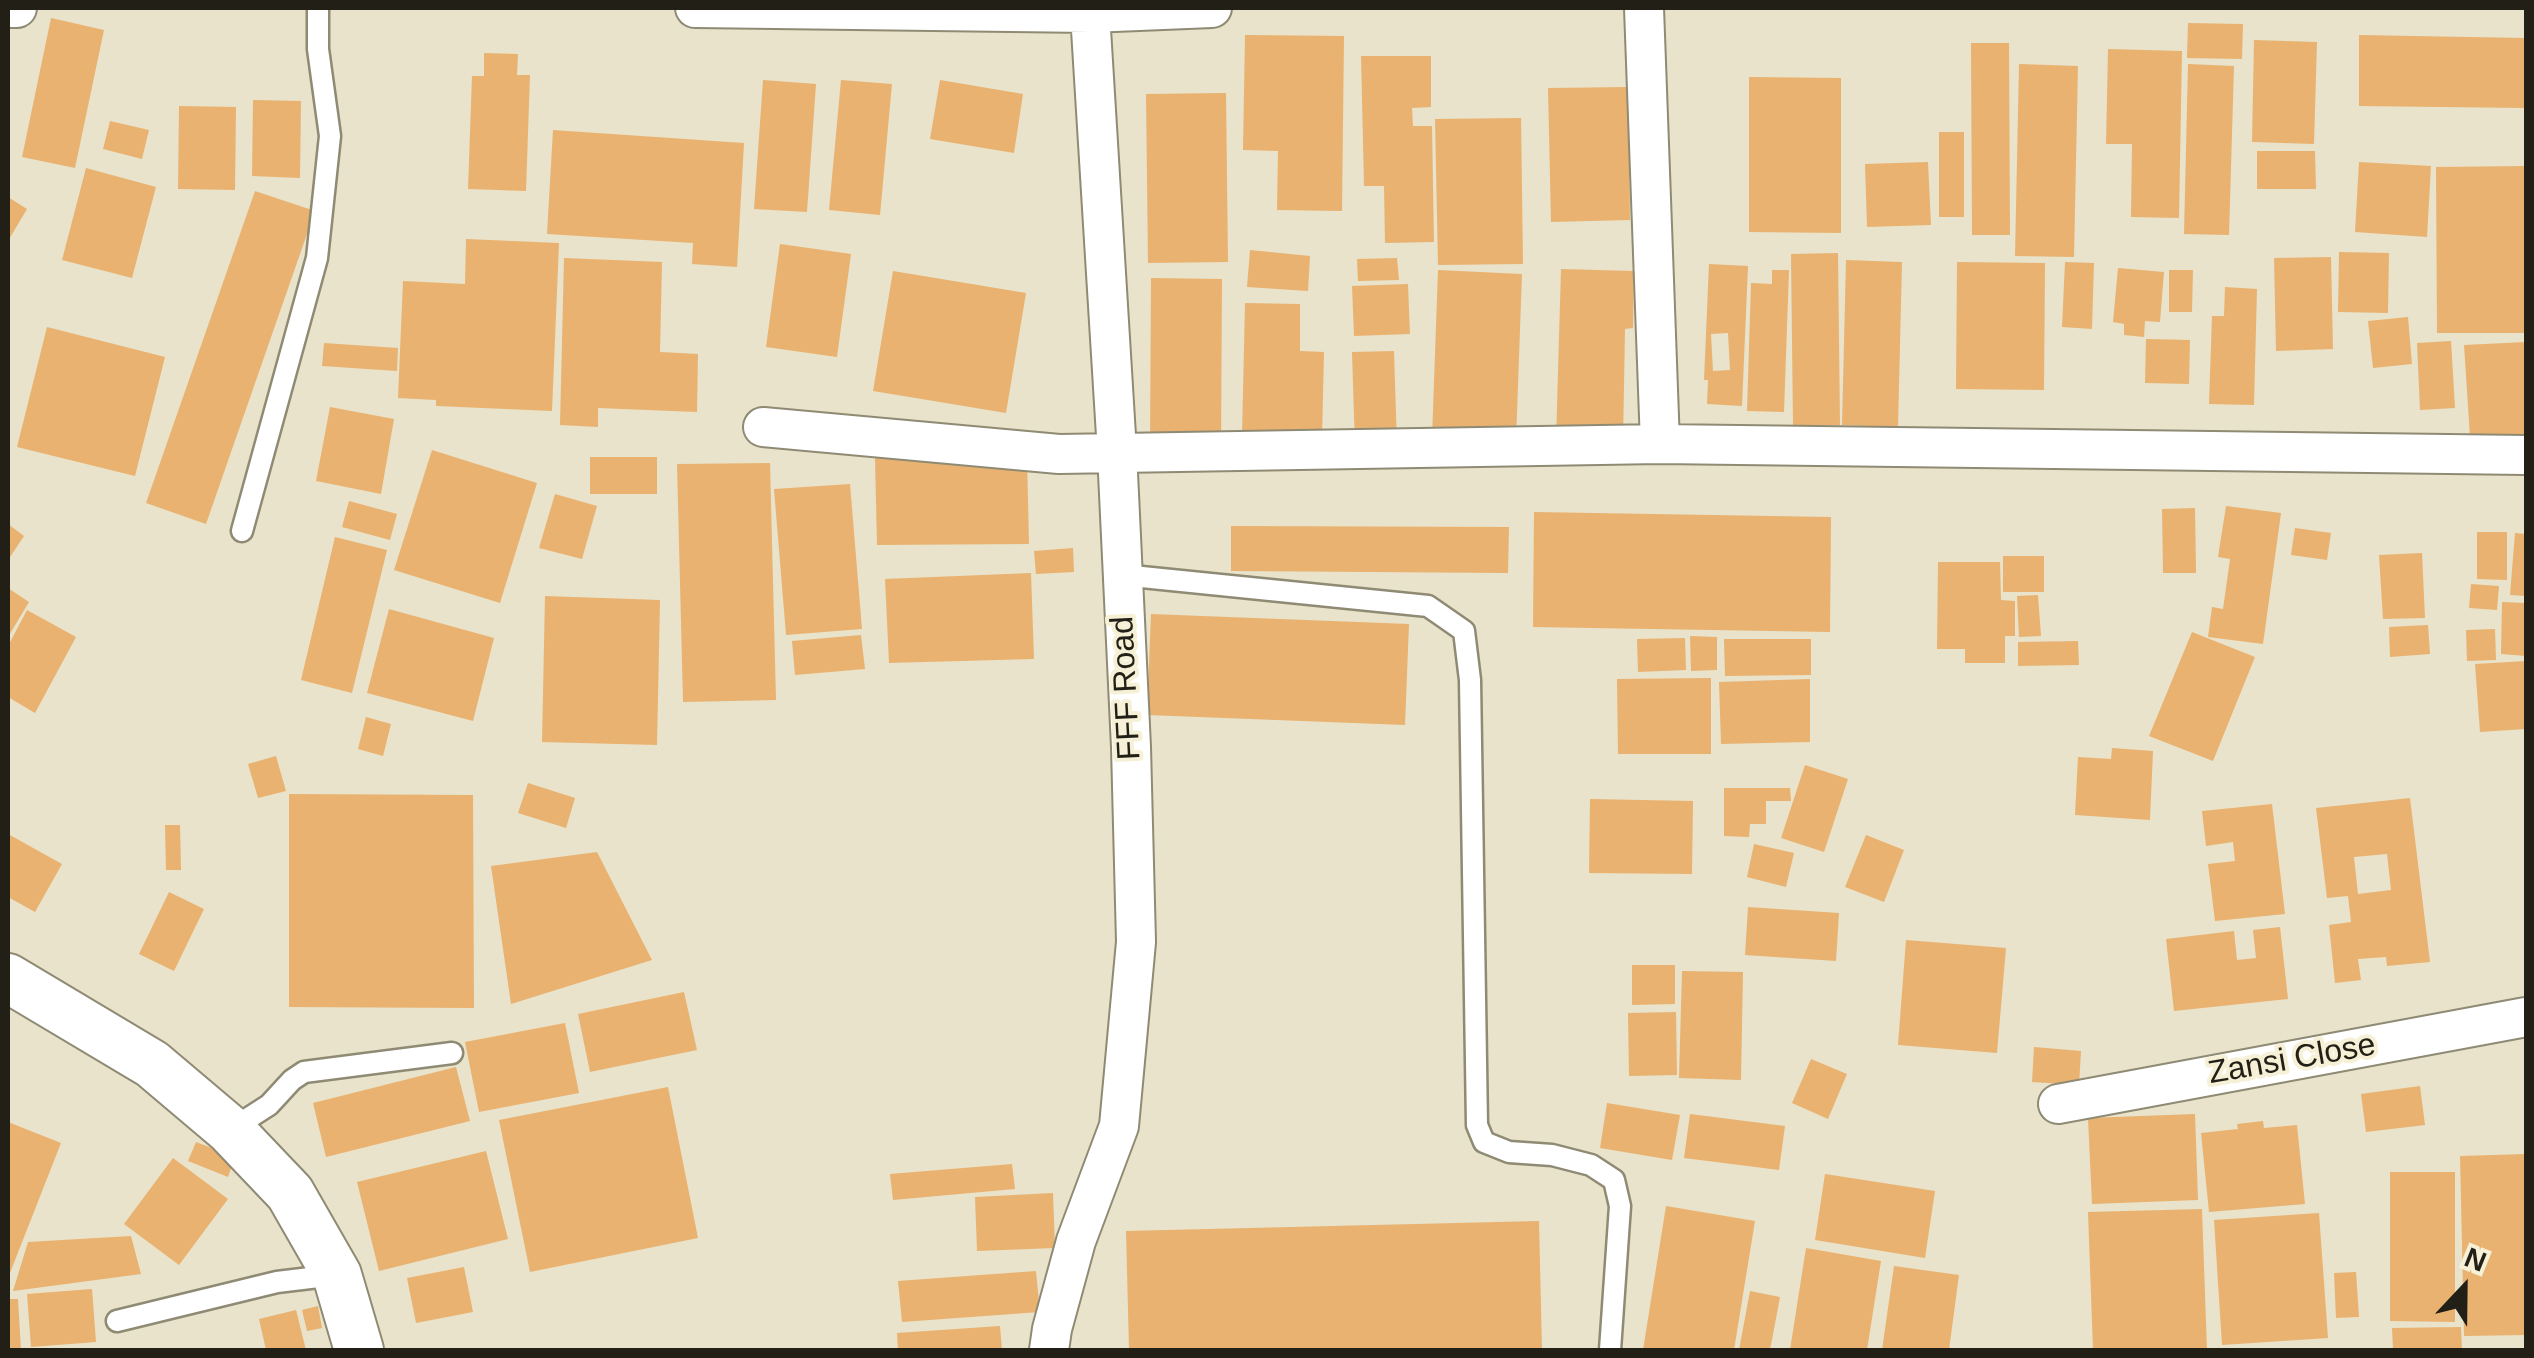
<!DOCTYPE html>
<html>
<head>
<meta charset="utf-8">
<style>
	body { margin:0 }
	#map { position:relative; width:2534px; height:1358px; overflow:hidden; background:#e8e3ca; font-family:Arial,sans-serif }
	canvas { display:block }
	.frame { position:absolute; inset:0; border:10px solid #211f16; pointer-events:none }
	.north { position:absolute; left:2414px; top:1238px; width:100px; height:100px; -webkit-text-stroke:8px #f6f0d7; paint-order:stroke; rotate:22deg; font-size:28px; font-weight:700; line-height:40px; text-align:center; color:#211f16 }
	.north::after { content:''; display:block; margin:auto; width:35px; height:45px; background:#211f16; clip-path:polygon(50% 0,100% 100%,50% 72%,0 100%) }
</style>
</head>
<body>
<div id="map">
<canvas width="2534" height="1358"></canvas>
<div class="frame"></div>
<div class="north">N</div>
</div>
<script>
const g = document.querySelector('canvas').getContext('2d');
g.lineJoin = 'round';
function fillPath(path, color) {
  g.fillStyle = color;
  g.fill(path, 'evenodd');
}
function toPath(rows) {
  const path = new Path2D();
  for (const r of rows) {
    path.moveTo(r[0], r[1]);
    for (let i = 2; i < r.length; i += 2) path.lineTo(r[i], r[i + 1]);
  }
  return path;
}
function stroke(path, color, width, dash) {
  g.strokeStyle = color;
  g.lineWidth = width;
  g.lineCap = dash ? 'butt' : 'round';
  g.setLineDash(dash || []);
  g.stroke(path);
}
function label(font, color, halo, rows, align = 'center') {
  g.font = font + ' Arial,sans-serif';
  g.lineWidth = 8;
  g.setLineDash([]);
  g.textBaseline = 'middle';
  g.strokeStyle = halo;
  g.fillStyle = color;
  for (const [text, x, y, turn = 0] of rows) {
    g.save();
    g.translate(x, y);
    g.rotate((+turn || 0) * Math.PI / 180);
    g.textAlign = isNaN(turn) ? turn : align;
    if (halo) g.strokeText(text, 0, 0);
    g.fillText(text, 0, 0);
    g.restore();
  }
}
fillPath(toPath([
	[51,18,104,30,75,168,22,157],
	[2188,23,2243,24,2242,59,2187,58],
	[1245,35,1344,36,1342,211,1277,210,1278,151,1243,150],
	[2359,35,2525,38,2524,108,2359,106],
	[2254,40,2317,42,2314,144,2252,142],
	[1971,43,2009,43,2010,235,1972,235],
	[2108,49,2182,51,2179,218,2131,217,2132,144,2106,144],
	[484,53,518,54,517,75,530,75,526,191,468,189,472,76,484,76],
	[1361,56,1431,56,1431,107,1412,108,1413,126,1432,126,1434,242,1385,243,1384,186,1364,186],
	[2019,64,2078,66,2074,257,2015,256],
	[2188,64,2234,66,2229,235,2184,234],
	[1749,77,1841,78,1841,233,1749,232],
	[763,80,816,84,807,212,754,209],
	[841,80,892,84,880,215,829,210],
	[940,80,1023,94,1014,153,930,139],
	[1628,87,1630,220,1551,222,1548,88],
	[1226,93,1228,262,1148,263,1146,94],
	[253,100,301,101,300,178,252,176],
	[179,106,236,107,235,190,178,189],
	[1521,118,1523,264,1438,265,1435,119],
	[110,121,149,130,142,159,103,149],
	[553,130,744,143,737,267,692,264,693,243,547,234],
	[1939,132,1964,132,1964,217,1939,217],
	[2257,151,2315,151,2316,189,2257,189],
	[1928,162,1931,225,1867,227,1865,164],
	[2359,162,2431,166,2427,237,2355,232],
	[2526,166,2526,333,2437,333,2436,167],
	[86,168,156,187,132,278,62,260],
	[255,191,315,211,206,524,146,503],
	[8,197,27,209,8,241],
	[466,239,559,243,552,411,436,406,436,400,398,398,403,281,465,284],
	[780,244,851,254,837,357,766,347],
	[1250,250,1310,256,1308,291,1247,287],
	[2339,252,2389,253,2388,313,2338,312],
	[1838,253,1840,425,1793,425,1791,254],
	[2331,257,2333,349,2276,351,2274,258],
	[564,258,662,262,660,352,698,354,697,412,598,408,598,427,560,425],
	[1397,258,1399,280,1358,281,1357,259],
	[1846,260,1902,262,1898,427,1842,425],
	[1957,262,2045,263,2044,390,1956,389],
	[2065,262,2094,263,2092,329,2062,327],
	[1709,264,1748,266,1742,406,1707,404,1708,380,1704,380],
	[1728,333,1730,370,1713,371,1711,334],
	[2118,268,2164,272,2160,322,2145,321,2144,337,2124,335,2124,324,2113,322],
	[1561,269,1634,271,1633,328,1625,329,1623,443,1556,441],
	[1438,270,1522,274,1516,441,1432,438],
	[1772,270,1789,270,1784,412,1747,411,1751,283,1772,284],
	[2169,270,2193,270,2192,312,2169,312],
	[893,271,1026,293,1006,413,873,391],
	[1151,278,1222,279,1221,448,1150,447],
	[1408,284,1410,334,1354,336,1352,286],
	[2225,287,2257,289,2254,405,2209,404,2212,316,2224,316],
	[1245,303,1300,304,1300,351,1324,352,1322,438,1242,436],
	[2408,317,2412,364,2373,368,2368,321],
	[47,327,165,357,135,476,17,447],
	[2146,339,2190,340,2189,384,2145,383],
	[2451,341,2455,408,2420,410,2417,343],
	[2526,342,2526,434,2470,437,2464,345],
	[324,343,398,348,397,371,322,366],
	[1394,351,1397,447,1355,448,1352,352],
	[330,407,394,419,381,494,316,481],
	[432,450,537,483,500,603,394,570],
	[590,457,657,457,657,494,590,494],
	[1027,457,1029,544,877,545,875,458],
	[770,463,776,700,683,702,677,464],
	[850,484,862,629,786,635,774,489],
	[555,494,597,506,582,559,539,548],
	[349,501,397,514,390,540,342,527],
	[2226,506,2281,513,2263,644,2208,637,2212,607,2223,609,2230,559,2218,557],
	[2195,508,2196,573,2163,573,2162,509],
	[1534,512,1831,517,1830,632,1533,627],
	[8,524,24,536,8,560],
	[1231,526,1509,527,1508,573,1231,571],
	[2295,528,2331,533,2327,560,2291,555],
	[2477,532,2507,532,2507,580,2477,579],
	[2515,533,2526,534,2526,596,2510,595],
	[335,537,387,550,352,693,301,680],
	[1073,548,1074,572,1036,574,1034,551],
	[2422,553,2425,618,2383,619,2379,555],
	[2003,556,2044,556,2044,592,2003,592],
	[1938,562,2000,562,2001,600,2015,601,2015,636,2005,636,2005,663,1965,663,1965,649,1937,649],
	[1031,573,1034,659,889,663,885,579],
	[2471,584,2499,586,2497,610,2469,608],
	[8,588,29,602,8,637],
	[2038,595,2041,636,2019,637,2017,596],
	[545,596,660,600,657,745,542,742],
	[2502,602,2526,603,2526,656,2501,654],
	[389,609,494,638,473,721,367,693],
	[27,610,76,637,35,713,8,697,8,646],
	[1151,614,1409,624,1405,725,1147,715],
	[2428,625,2430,654,2390,657,2389,627],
	[2495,629,2496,660,2467,661,2466,630],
	[2192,632,2255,657,2213,761,2149,736],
	[861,635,865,669,795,675,792,641],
	[1690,636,1717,637,1717,670,1691,671],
	[1685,638,1686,670,1638,672,1637,639],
	[1724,639,1811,639,1811,675,1725,676],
	[2078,641,2079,665,2018,666,2018,642],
	[2526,661,2526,729,2480,732,2475,664],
	[1711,678,1711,754,1618,754,1617,679],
	[1810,679,1810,742,1721,744,1719,682],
	[366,717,391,724,383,756,358,749],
	[2112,748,2153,751,2150,820,2075,815,2078,757,2111,759],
	[276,756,286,791,258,798,248,764],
	[1805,765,1848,779,1824,852,1781,838],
	[528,783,575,798,566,828,518,813],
	[1724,788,1790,788,1791,801,1766,801,1766,824,1750,824,1749,837,1724,836],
	[289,794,473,795,474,1008,289,1007],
	[2410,798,2430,962,2387,966,2386,957,2358,959,2361,980,2335,983,2329,925,2351,922,2348,896,2327,898,2316,808],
	[2387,854,2391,890,2358,894,2354,857],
	[1590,799,1693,801,1692,874,1589,873],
	[2272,804,2285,914,2215,921,2208,864,2235,861,2233,842,2206,846,2202,811],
	[165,825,180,825,181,870,166,870],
	[8,834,62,864,35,912,8,897],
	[1866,835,1904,850,1884,902,1845,887],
	[1754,844,1794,853,1786,887,1747,877],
	[597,852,652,960,511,1004,491,866],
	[169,892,204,909,174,971,139,954],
	[1748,907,1839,913,1836,961,1745,955],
	[2280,927,2288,999,2174,1011,2166,939,2234,931,2237,960,2256,958,2253,930],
	[1906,940,2006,948,1997,1053,1898,1045],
	[1632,965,1675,965,1675,1004,1632,1005],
	[1682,971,1743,972,1741,1080,1679,1078],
	[684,992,697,1050,590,1072,578,1014],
	[1676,1012,1677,1075,1629,1076,1628,1013],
	[565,1023,579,1093,479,1112,465,1042],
	[2034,1047,2081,1051,2079,1085,2032,1082],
	[1811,1059,1847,1074,1828,1119,1792,1103],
	[456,1067,470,1121,326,1157,313,1103],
	[2420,1086,2425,1125,2366,1132,2361,1094],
	[668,1087,698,1238,530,1272,499,1120],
	[1607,1103,1680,1115,1672,1160,1600,1148],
	[1690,1114,1785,1126,1779,1170,1684,1158],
	[2195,1114,2198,1200,2092,1204,2088,1118],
	[2263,1121,2264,1128,2297,1125,2305,1204,2209,1212,2201,1133,2238,1129,2237,1124],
	[8,1122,61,1143,8,1278],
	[196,1142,235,1157,228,1177,188,1161],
	[486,1151,508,1239,379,1271,357,1182],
	[2526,1154,2526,1335,2464,1336,2460,1156],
	[173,1158,228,1199,179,1265,124,1224],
	[1012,1164,1015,1189,893,1200,890,1174],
	[2390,1172,2455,1172,2455,1322,2390,1321],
	[1825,1174,1935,1191,1925,1258,1815,1240],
	[1053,1193,1055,1248,977,1251,975,1197],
	[1666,1206,1755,1221,1734,1350,1643,1350],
	[2202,1209,2207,1350,2093,1350,2088,1212],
	[2319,1213,2328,1338,2222,1345,2214,1220],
	[1539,1221,1542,1350,1129,1350,1126,1231],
	[131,1236,141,1274,13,1291,28,1242],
	[1806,1248,1881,1261,1867,1350,1790,1350],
	[1894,1266,1959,1275,1949,1350,1882,1350],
	[464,1267,473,1312,416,1323,407,1278],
	[1036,1271,1040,1312,902,1322,898,1281],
	[2356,1272,2359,1317,2336,1318,2334,1273],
	[92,1289,96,1342,31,1347,27,1294],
	[1750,1291,1780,1297,1770,1350,1739,1350],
	[8,1299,18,1299,21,1350,8,1350],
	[318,1306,322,1328,307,1331,302,1310],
	[296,1310,306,1350,266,1350,259,1319],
	[1000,1326,1002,1350,898,1350,897,1333],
	[2461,1327,2462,1350,2393,1350,2392,1328]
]), '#e9b270');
const service = toPath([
	[242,531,317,258,330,136,318,49,318,8],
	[1122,575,1428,606,1464,631,1470,680,1477,1125,1484,1142,1509,1152,1552,1155,1591,1165,1614,1180,1620,1206,1610,1350],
	[230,1130,269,1105,292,1080,304,1072,452,1053],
	[117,1321,277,1282,335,1275]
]);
const minor = toPath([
	[8,8,17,8],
	[695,8,1090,13,1212,8],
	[1644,8,1660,444],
	[763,427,1059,454,1660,444,2526,455],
	[2058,1104,2526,1017],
	[1049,1350,1052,1329,1076,1241,1119,1126,1136,942,1131,747,1117,452,1090,13]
]);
const tertiary = toPath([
	[8,978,152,1064,230,1130,290,1193,337,1275,359,1350]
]);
stroke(service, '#8f8a74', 25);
stroke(minor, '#8f8a74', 42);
stroke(tertiary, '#8f8a74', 52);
stroke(service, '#fff', 20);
stroke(minor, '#fff', 38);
stroke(tertiary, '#fff', 48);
label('32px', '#211f16', '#f6f0d7', [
	["FFF Road",1127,688,-93],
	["Zansi Close",2292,1060,-10]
]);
</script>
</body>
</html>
